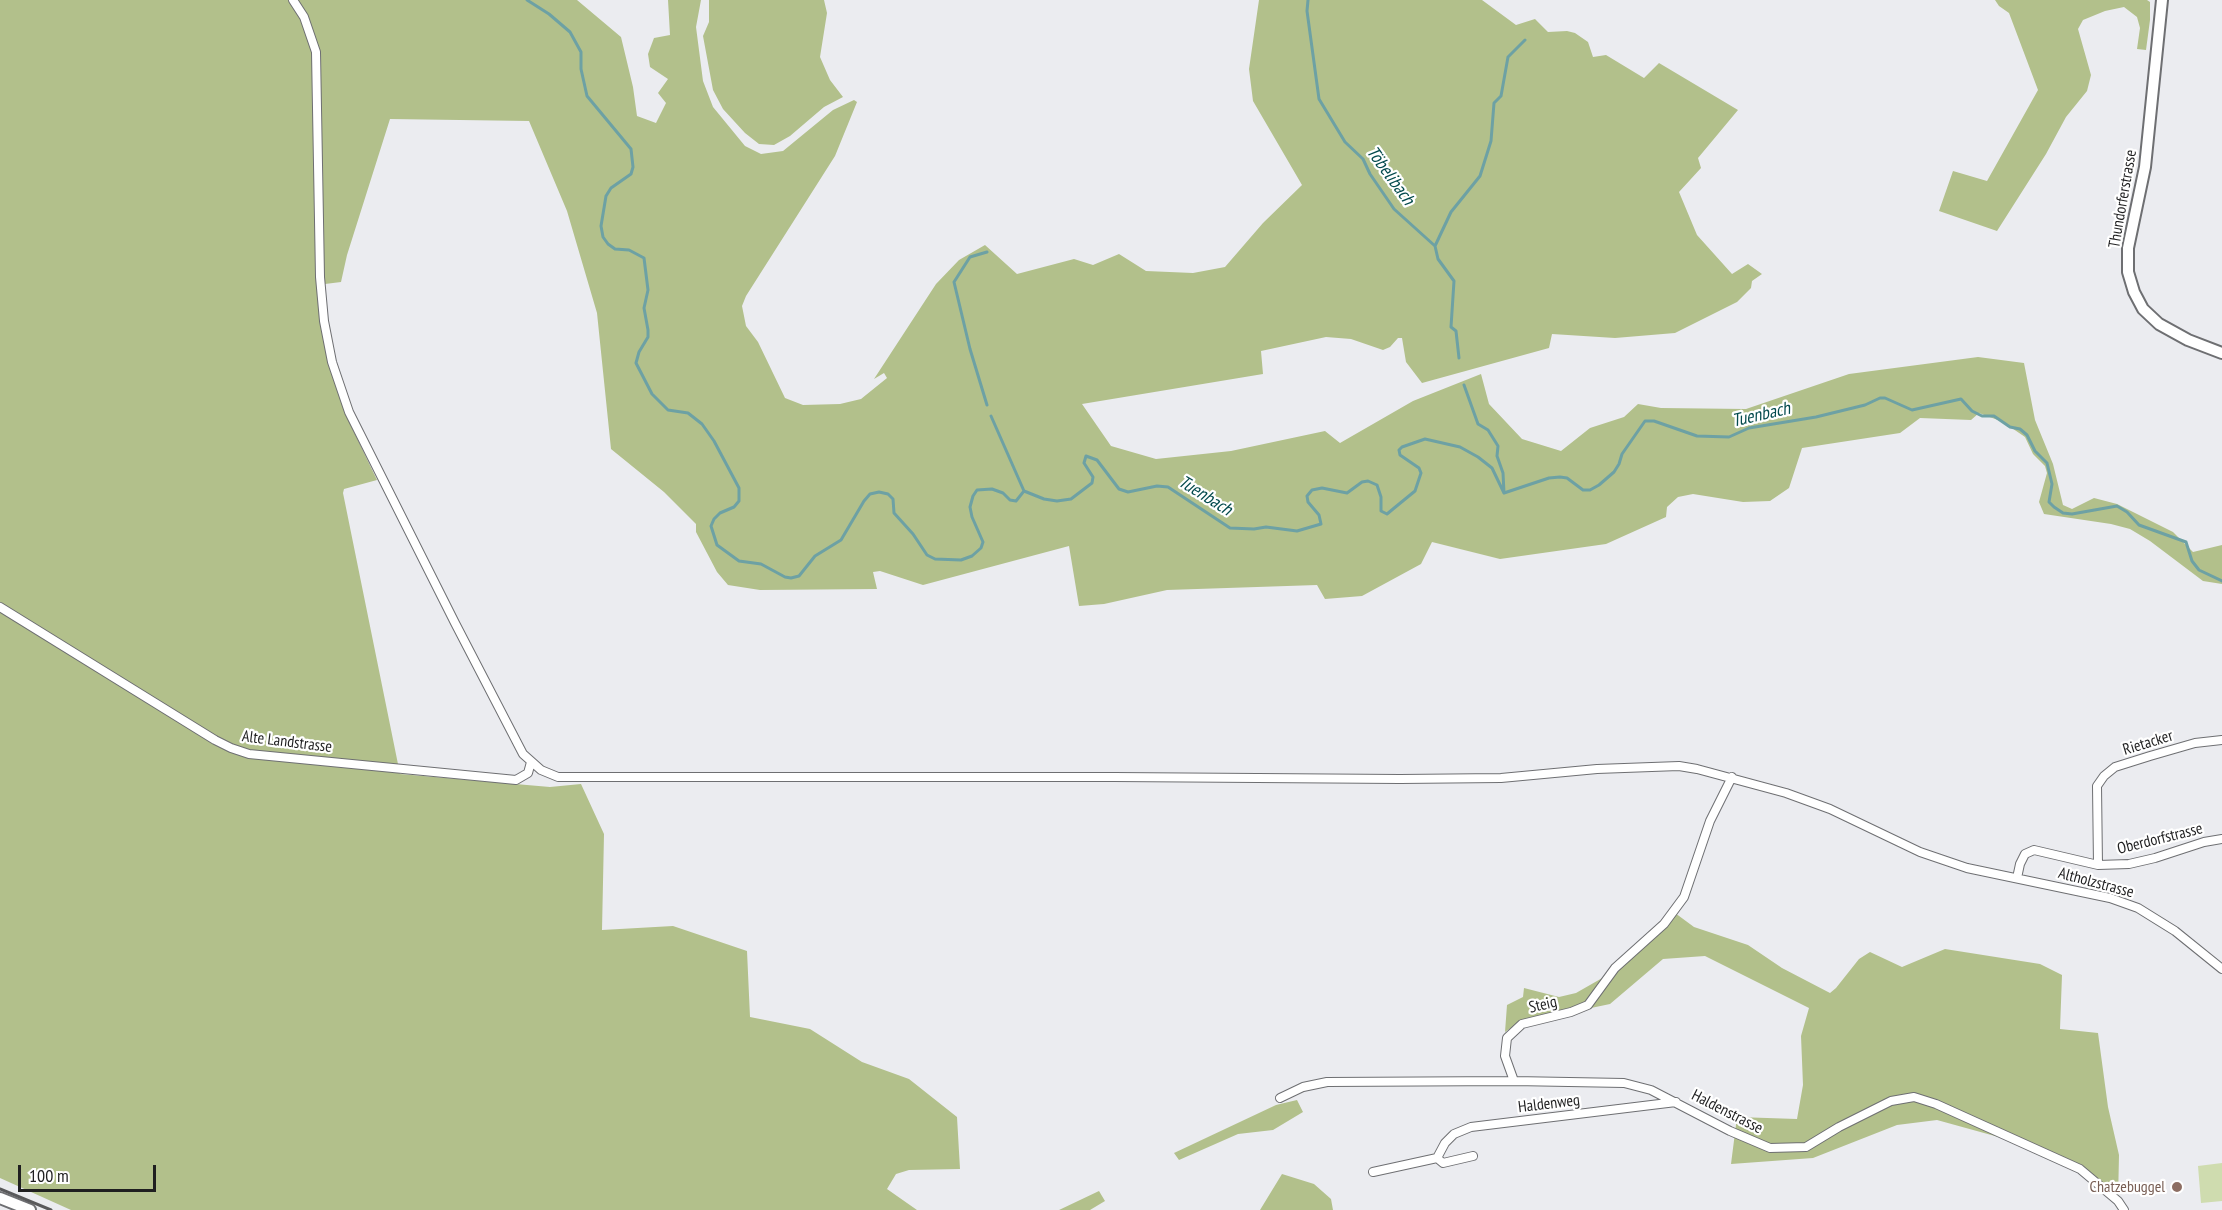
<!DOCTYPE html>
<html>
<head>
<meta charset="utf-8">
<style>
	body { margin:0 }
	#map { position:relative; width:2222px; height:1210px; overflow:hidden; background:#ebecf0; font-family:"PT Sans Narrow",sans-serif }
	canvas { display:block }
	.scale { position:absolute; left:18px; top:1165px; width:138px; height:27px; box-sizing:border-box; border:3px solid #1f1f20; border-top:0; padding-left:8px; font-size:18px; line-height:21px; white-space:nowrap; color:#1f1f20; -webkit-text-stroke:4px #fff; paint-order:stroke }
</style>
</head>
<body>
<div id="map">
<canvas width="2222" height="1210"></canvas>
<div class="scale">100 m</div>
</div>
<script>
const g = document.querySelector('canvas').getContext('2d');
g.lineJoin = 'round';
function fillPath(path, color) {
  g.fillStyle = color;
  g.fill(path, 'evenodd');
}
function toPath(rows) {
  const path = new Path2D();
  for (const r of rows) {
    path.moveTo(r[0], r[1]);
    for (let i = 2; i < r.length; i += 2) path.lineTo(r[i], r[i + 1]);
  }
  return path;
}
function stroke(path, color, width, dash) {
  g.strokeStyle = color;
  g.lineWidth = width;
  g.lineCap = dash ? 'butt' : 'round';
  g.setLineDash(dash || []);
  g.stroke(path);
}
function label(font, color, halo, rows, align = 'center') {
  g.font = font + ' "PT Sans Narrow",sans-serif';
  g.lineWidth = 4.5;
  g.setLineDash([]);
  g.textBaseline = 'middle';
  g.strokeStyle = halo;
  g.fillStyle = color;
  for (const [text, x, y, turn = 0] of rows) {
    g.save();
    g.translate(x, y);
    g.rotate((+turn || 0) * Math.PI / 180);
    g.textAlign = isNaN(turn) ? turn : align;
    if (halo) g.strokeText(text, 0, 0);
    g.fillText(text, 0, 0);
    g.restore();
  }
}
fillPath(toPath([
	[2222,1163,2222,1201,2201,1203,2198,1166]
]), '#cfdcaf');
fillPath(toPath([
	[0,0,577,0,621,37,633,87,637,116,656,123,666,103,658,93,668,79,650,67,648,54,654,38,670,35,668,0,701,0,696,27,703,81,713,107,745,146,761,154,783,151,833,110,854,100,857,102,835,156,746,296,742,306,746,326,758,342,785,398,803,405,840,404,861,399,887,378,884,373,874,379,936,284,959,260,985,245,1017,274,1074,259,1093,265,1119,254,1146,271,1193,273,1225,267,1263,223,1302,185,1253,101,1249,69,1259,0,1482,0,1516,25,1535,19,1548,32,1567,31,1575,33,1588,42,1593,57,1606,55,1644,78,1659,63,1738,110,1698,158,1701,168,1679,192,1697,235,1732,274,1748,264,1762,274,1752,281,1751,288,1737,302,1675,333,1615,338,1552,334,1549,348,1422,383,1406,362,1402,338,1398,338,1390,347,1383,350,1351,339,1326,337,1261,351,1263,374,1082,404,1111,446,1156,459,1231,451,1325,431,1340,443,1413,401,1481,374,1489,404,1522,439,1561,451,1590,428,1624,417,1638,404,1661,408,1746,409,1849,374,1978,357,2024,363,2035,420,2053,464,2063,505,2072,509,2094,498,2117,504,2173,532,2193,552,2222,545,2222,584,2203,581,2150,541,2130,529,2111,524,2044,514,2039,502,2047,473,2045,466,2033,454,2025,437,2003,422,1979,413,1971,420,1920,418,1900,433,1802,448,1789,488,1770,501,1743,502,1693,494,1678,497,1667,507,1666,517,1606,544,1500,559,1432,542,1421,564,1362,596,1325,599,1317,585,1167,590,1104,604,1079,606,1069,546,923,585,880,571,873,572,877,589,760,590,728,585,717,572,696,532,696,524,664,492,611,449,597,313,567,211,529,121,390,119,347,255,341,282,317,285,324,342,334,381,354,432,377,480,344,489,343,493,400,774,550,787,581,784,604,834,602,930,673,926,747,951,750,1017,810,1029,862,1062,909,1079,957,1117,960,1169,909,1170,896,1174,887,1189,917,1210,71,1210,0,1178],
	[709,0,824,0,827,13,820,57,830,80,843,97,824,107,790,136,774,145,759,144,745,133,723,109,713,90,703,36,709,22],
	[1995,0,2147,0,2150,2,2150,20,2146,50,2137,49,2140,28,2137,17,2124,7,2105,11,2083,20,2078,29,2091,75,2087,91,2066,117,2046,154,1997,231,1939,211,1953,171,1987,181,2038,90,2009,13,1999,6],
	[1675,913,1694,927,1748,945,1782,968,1830,993,1836,988,1859,959,1870,952,1902,967,1945,949,2040,964,2062,975,2060,1029,2098,1033,2108,1107,2119,1155,2118,1201,2080,1169,2031,1146,1937,1120,1897,1125,1813,1158,1731,1164,1737,1117,1797,1119,1803,1085,1801,1036,1809,1008,1705,956,1663,959,1610,1004,1591,1008,1574,1008,1521,1021,1505,1032,1507,1005,1523,997,1524,988,1559,997,1576,993,1604,977,1614,975],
	[1297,1100,1303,1112,1273,1130,1238,1134,1179,1160,1174,1153,1276,1105],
	[1282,1174,1314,1184,1331,1199,1333,1210,1260,1210],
	[1099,1191,1105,1201,1090,1210,1059,1210]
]), '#b2c08b');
stroke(toPath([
	[527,0,549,14,570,32,581,52,581,69,587,96,631,149,633,167,631,174,611,188,606,196,601,226,603,237,608,244,615,249,629,250,644,258,648,290,644,308,648,330,648,337,639,352,636,363,652,394,668,410,688,413,702,424,714,441,739,488,739,501,734,507,720,513,714,519,711,526,717,545,739,561,761,564,785,577,791,578,799,576,815,556,841,540,864,501,870,494,879,492,888,494,893,499,894,513,913,534,927,555,935,559,961,560,972,556,981,548,983,542,972,517,970,507,973,496,977,490,992,489,1003,493,1010,500,1016,501,1024,491,1044,499,1057,501,1071,499,1092,483,1093,477,1084,463,1086,456,1097,460,1119,489,1128,492,1157,486,1168,487,1230,528,1254,529,1266,527,1297,531,1321,524,1319,515,1308,502,1307,496,1312,490,1322,488,1347,493,1362,482,1368,481,1377,485,1381,497,1381,511,1387,514,1393,509,1415,491,1421,473,1419,468,1400,455,1399,450,1402,447,1425,439,1460,447,1478,457,1492,468,1504,493,1549,478,1560,477,1567,478,1583,490,1590,490,1599,485,1614,472,1619,464,1622,454,1645,421,1654,421,1697,436,1729,437,1749,428,1816,417,1865,405,1880,398,1885,398,1912,410,1961,399,1972,411,1982,416,1994,416,2010,427,2020,429,2027,435,2035,451,2047,463,2052,484,2049,502,2054,507,2063,513,2072,514,2117,506,2127,512,2139,525,2186,542,2192,561,2199,570,2222,581],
	[1308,0,1307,11,1319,99,1345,142,1363,159,1370,174,1394,209,1435,246,1438,259,1454,281,1451,327,1456,331,1459,358],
	[1435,246,1451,212,1480,176,1491,141,1494,103,1501,96,1508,57,1525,40],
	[987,252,970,257,954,282,970,349,987,405],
	[1464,385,1478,424,1488,430,1498,446,1497,456,1503,473,1504,493],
	[991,416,1024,491]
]), '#6da1a4', 3);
const street = toPath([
	[293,0,304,17,316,52,320,277,324,321,332,362,349,412,455,623,523,754,541,770,558,777,1114,777,1400,779,1501,778,1597,769,1679,766,1697,769,1786,793,1830,809,1920,852,1967,868,2110,898,2138,908,2175,931,2222,969],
	[0,607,215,740,231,748,249,754,516,780,528,773,531,762],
	[2098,865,2097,786,2104,776,2115,767,2150,756,2195,743,2222,740],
	[2017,878,2020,864,2025,854,2034,850,2098,865,2129,864,2155,858,2204,842,2222,839],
	[1514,1081,1505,1056,1507,1038,1522,1024,1571,1012,1588,1005,1615,968,1664,924,1684,897,1710,821,1732,777],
	[1280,1098,1303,1087,1327,1082,1514,1081,1624,1083,1651,1090,1730,1131,1770,1148,1806,1147,1839,1127,1891,1101,1914,1097,1936,1104,2080,1169,2118,1201,2124,1210],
	[1437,1158,1443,1163,1473,1156],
	[1373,1172,1437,1158,1445,1143,1454,1134,1471,1127,1676,1102]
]);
const secondary = toPath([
	[2162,0,2145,167,2128,248,2128,272,2134,292,2143,309,2159,324,2188,340,2222,353],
	[0,1198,30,1210]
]);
stroke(street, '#6e6f72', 10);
stroke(secondary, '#6e6f72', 14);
stroke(street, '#fff', 8);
stroke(secondary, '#fff', 10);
stroke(toPath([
	[0,1189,51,1210]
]), '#59595b', 3);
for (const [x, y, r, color] of [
	[2177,1187,6,"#8d6e63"]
]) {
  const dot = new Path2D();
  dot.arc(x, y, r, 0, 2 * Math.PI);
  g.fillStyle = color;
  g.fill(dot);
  stroke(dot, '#fff', 2);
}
label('16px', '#1f1f20', '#fff', [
	["Thundorferstrasse",2123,199,-80],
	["Alte Landstrasse",287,742,7],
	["Rietacker",2148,743,-17],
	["Oberdorfstrasse",2160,839,-14],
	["Altholzstrasse",2096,883,15],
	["Steig",1543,1005,-13],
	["Haldenweg",1549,1104,-7],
	["Haldenstrasse",1727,1112,27]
]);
label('16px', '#785e54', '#fff', [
	["Chatzebuggel",2165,1187]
], 'right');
label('italic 18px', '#034a4d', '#fff', [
	["Töbelibach",1390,176,54],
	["Tuenbach",1761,415,-13],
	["Tuenbach",1205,496,32]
]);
</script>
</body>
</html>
